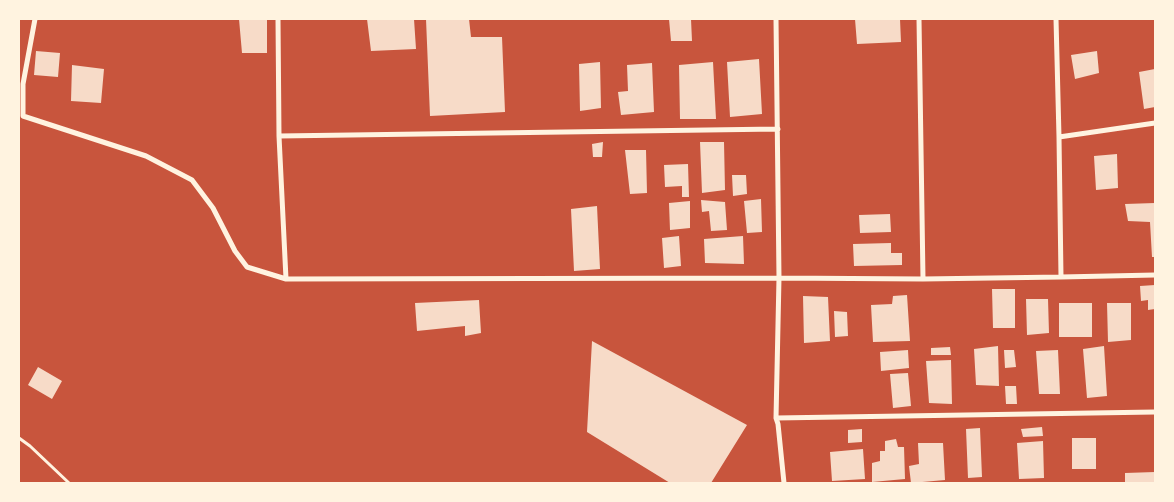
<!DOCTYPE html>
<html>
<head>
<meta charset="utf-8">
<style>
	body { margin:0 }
	#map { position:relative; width:1174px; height:502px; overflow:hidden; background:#c8553d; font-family:"IBM Plex Serif",serif }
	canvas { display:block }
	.frame { position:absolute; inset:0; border:20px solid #fff3e0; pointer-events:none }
</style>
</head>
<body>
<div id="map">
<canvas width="1174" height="502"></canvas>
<div class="frame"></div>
</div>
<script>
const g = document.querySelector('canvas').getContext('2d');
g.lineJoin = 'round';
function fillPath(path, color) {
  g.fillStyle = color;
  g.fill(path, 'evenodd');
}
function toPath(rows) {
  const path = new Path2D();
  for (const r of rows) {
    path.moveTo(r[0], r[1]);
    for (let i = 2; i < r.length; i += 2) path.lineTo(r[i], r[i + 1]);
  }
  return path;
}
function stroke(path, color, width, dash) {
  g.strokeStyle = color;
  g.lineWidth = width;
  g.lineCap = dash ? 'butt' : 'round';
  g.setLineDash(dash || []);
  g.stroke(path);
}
fillPath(toPath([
	[239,19,267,19,267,53,242,53],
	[367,19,414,19,416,49,371,51],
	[426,19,469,19,471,37,502,37,505,112,430,116],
	[669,19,691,19,692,41,671,41],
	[855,19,900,19,901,42,857,44],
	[36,51,60,53,58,77,34,75],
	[1097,51,1099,73,1075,79,1071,55],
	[759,59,762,114,730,117,727,62],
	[600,62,601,108,580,111,579,64],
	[713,62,716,119,680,119,679,65],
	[652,63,654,112,621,115,618,92,628,91,627,65],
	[72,65,104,69,101,103,71,101],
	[1155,69,1155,107,1144,109,1139,72],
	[603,142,602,157,593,157,592,144],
	[700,142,724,142,725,190,702,193],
	[625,150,646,150,647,193,630,194],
	[1117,154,1118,188,1096,190,1094,156],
	[688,164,689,197,682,197,682,186,665,187,664,165],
	[732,175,746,175,747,194,733,196],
	[761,199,762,232,747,233,744,201],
	[701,200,725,202,727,230,711,231,709,211,702,212],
	[690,201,690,228,670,230,669,203],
	[1155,203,1155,257,1152,257,1150,222,1128,221,1125,204],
	[597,206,600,269,574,271,571,209],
	[890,214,891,232,860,233,859,215],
	[679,236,681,266,664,268,662,238],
	[743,236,744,264,705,263,704,239],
	[891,243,891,253,902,253,902,265,854,266,853,244],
	[1155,285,1155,309,1148,310,1148,300,1141,301,1140,286],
	[992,289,1015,289,1015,328,993,328],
	[907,295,910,341,873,342,871,305,892,304,893,296],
	[803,296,828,297,830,341,804,343],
	[1026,299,1048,299,1049,333,1027,335],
	[479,300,481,333,465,336,465,326,417,331,415,303],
	[1059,303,1092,303,1092,337,1059,337],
	[1107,303,1131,303,1131,340,1108,342],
	[834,311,847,312,848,336,835,337],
	[592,341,747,425,711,483,670,483,587,432],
	[998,346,999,386,976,385,974,349],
	[1104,346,1107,396,1087,398,1083,349],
	[950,347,951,355,931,355,931,348],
	[908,350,909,368,881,371,880,352],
	[1004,350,1014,350,1016,367,1005,368],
	[1058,350,1060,394,1039,394,1036,351],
	[951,360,952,404,929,403,926,361],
	[38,367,62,381,52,399,28,385],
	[908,373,911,406,893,408,890,374],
	[1005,386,1016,386,1017,404,1006,404],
	[1042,427,1043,436,1023,437,1021,429],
	[980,428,982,477,968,478,966,429],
	[862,429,862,442,848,443,848,430],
	[1072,438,1096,438,1096,469,1072,469],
	[896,439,898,447,904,447,905,479,872,482,872,463,880,461,880,451,885,451,885,441],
	[1043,441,1044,478,1019,479,1017,443],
	[918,443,943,443,945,480,911,483,909,466,919,464],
	[863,449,865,479,832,481,830,452],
	[1155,472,1155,483,1125,483,1125,473]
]), '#f7dbc8');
stroke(toPath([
	[19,438,30,446,69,483]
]), '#fff3e0', 3);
stroke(toPath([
	[35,19,23,84,23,116,146,156,192,180,213,208,235,251,247,267,286,279,779,278,923,279,1061,277,1155,275],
	[278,19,279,136,286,279],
	[776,19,779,278,776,418,778,424,784,483],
	[919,19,923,279],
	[1056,19,1059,137,1061,277],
	[279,136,778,129],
	[1059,137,1155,123],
	[776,418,1155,412]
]), '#fff3e0', 5);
</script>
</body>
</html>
